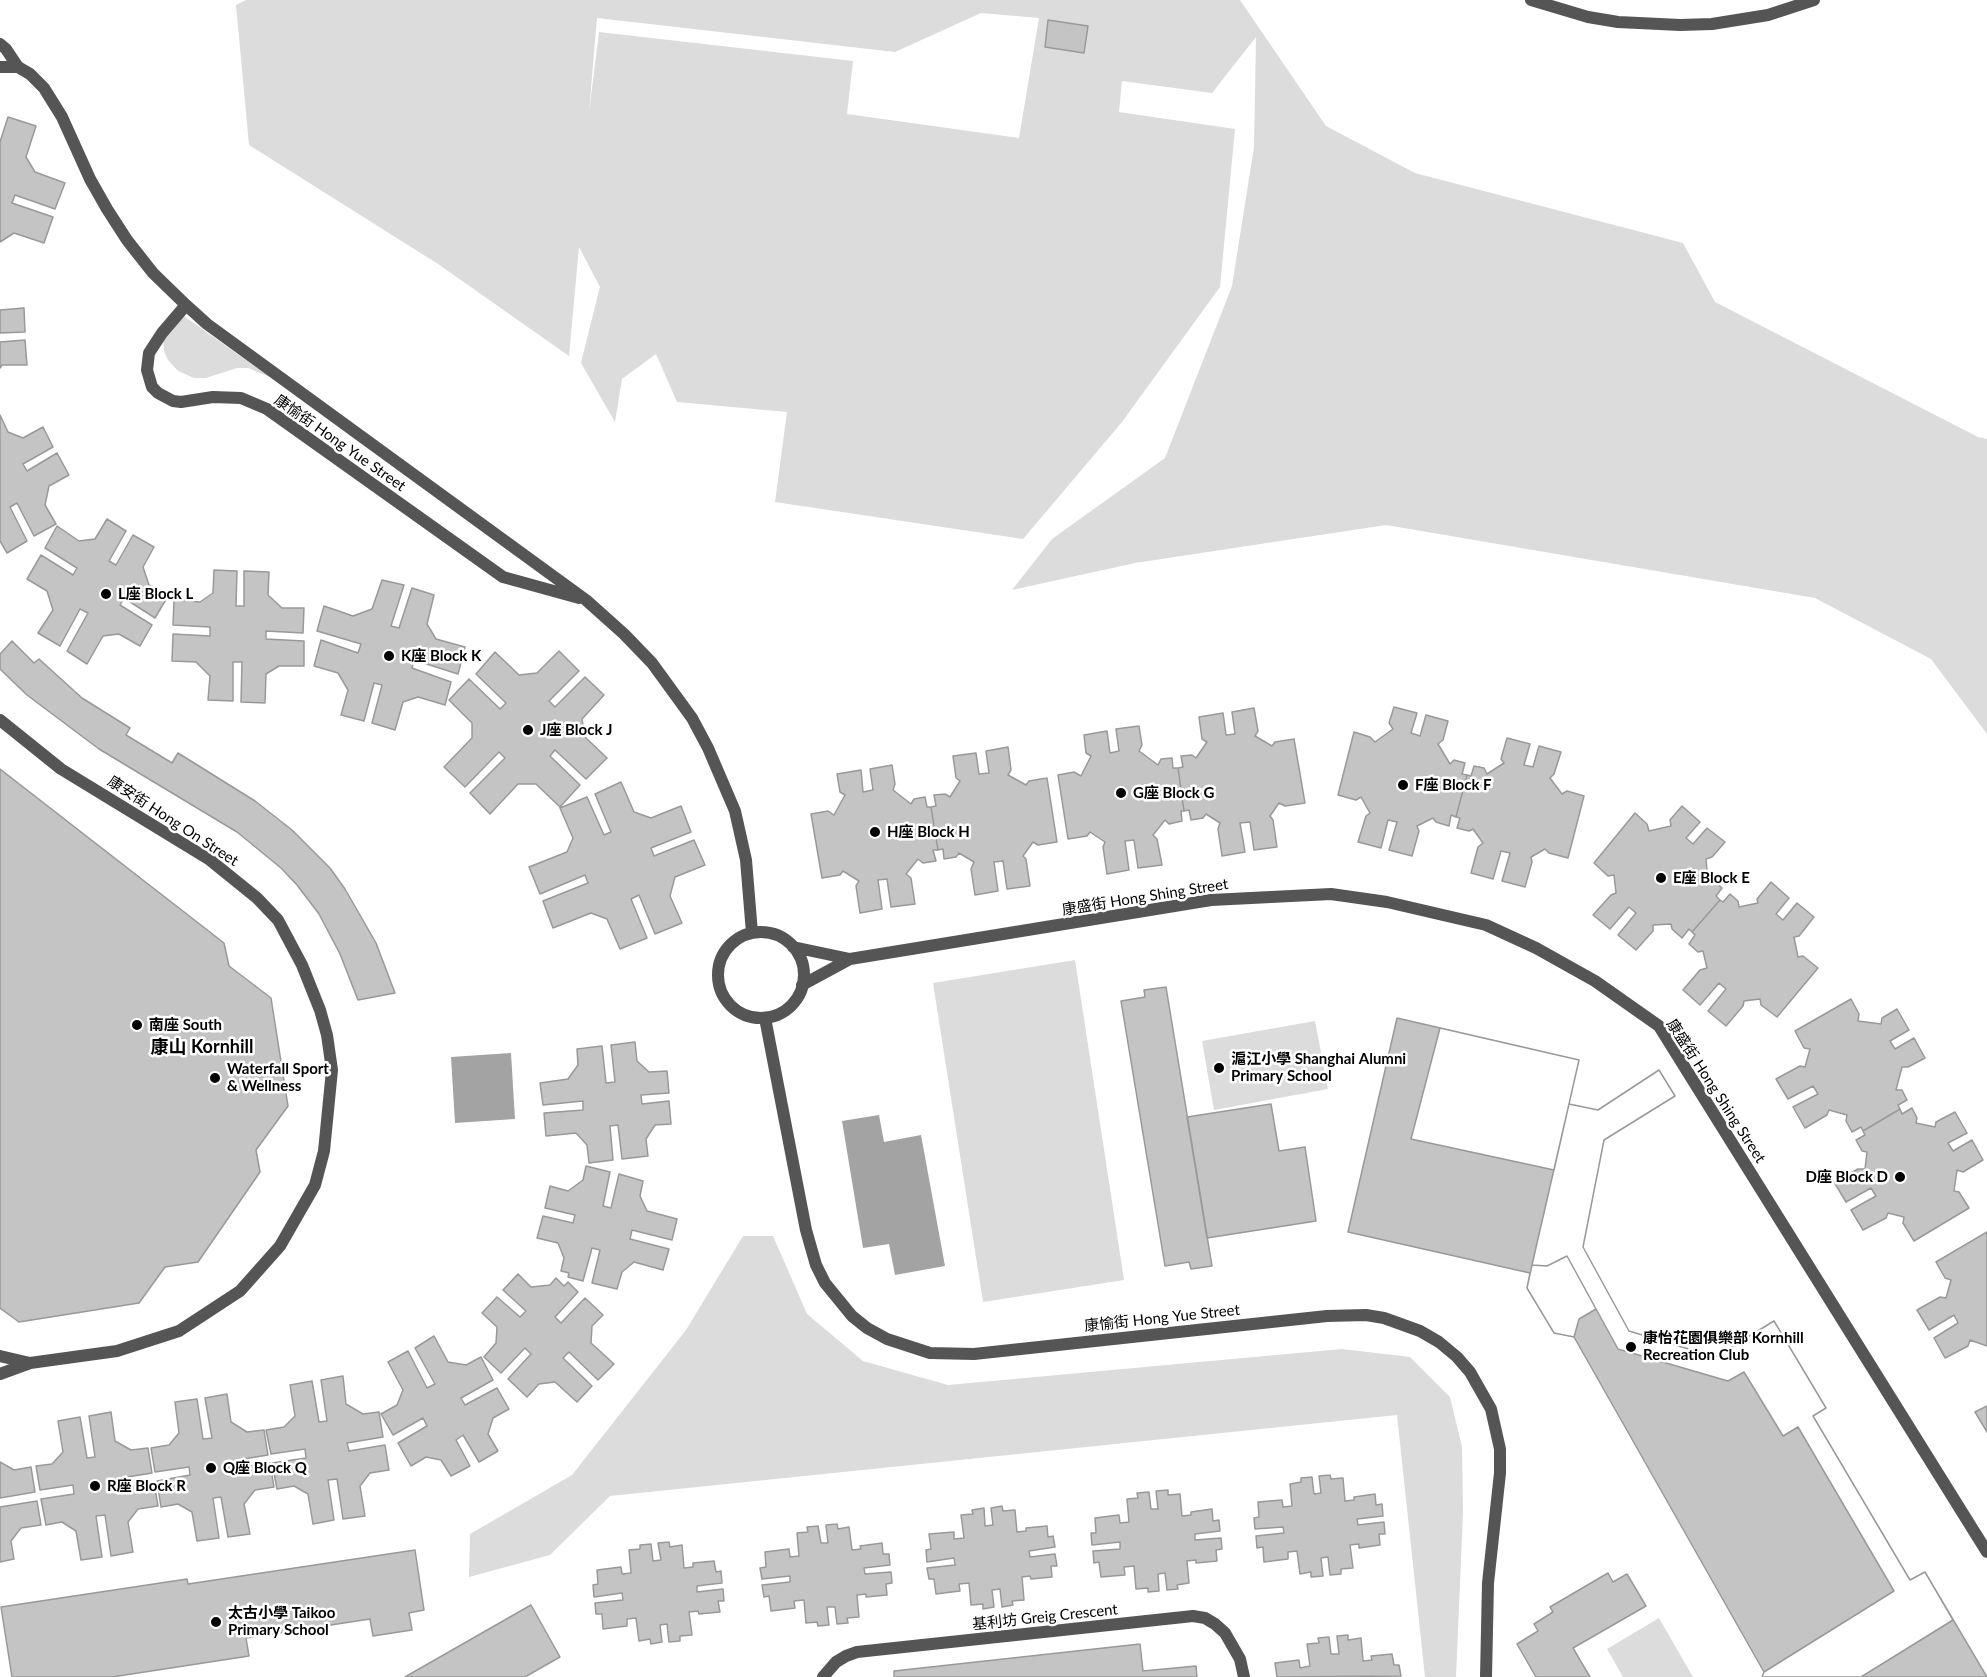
<!DOCTYPE html>
<html>
<head>
<meta charset="utf-8">
<style>
	body { margin:0 }
	canvas { display:block; background:#fff }
</style>
</head>
<body>
<canvas width="1987" height="1677"></canvas>
<script>
const g = document.querySelector('canvas').getContext('2d');
g.lineJoin = 'round';
function fillPath(path, color) {
  g.fillStyle = color;
  g.fill(path, 'evenodd');
}
function toPath(rows) {
  const path = new Path2D();
  for (const r of rows) {
    if (r.length === 3) {
      path.moveTo(r[0] + r[2], r[1]);
      path.arc(r[0], r[1], r[2], 0, 2 * Math.PI);
      continue;
    }
    path.moveTo(r[0], r[1]);
    for (let i = 2; i < r.length; i += 2) path.lineTo(r[i], r[i + 1]);
  }
  return path;
}
function stroke(path, color, width, dash) {
  g.strokeStyle = color;
  g.lineWidth = width;
  g.lineCap = dash ? 'butt' : 'round';
  g.setLineDash(dash || []);
  g.stroke(path);
}
function label(font, color, halo, rows, align = 'center') {
  g.font = font + ' Lato,"Noto Sans TC",sans-serif';
  g.lineWidth = 5;
  g.setLineDash([]);
  g.textBaseline = 'middle';
  g.strokeStyle = halo;
  g.fillStyle = color;
  for (const [text, x, y, turn = 0] of rows) {
    g.save();
    g.translate(x, y);
    g.rotate((+turn || 0) * Math.PI / 180);
    g.textAlign = isNaN(turn) ? turn : align;
    if (halo) g.strokeText(text, 0, 0);
    g.fillText(text, 0, 0);
    g.restore();
  }
}
fillPath(toPath([
	[246,0,1240,0,1326,126,1415,173,1683,243,1715,302,1978,437,1987,439,1987,734,1931,659,1815,598,1386,525,1135,563,1012,590,1052,539,1165,458,1232,286,1254,147,1256,37,1212,93,1122,81,1119,112,1235,129,1220,287,1122,422,1023,539,775,502,787,412,677,402,656,354,622,379,615,422,581,363,600,287,579,247,569,356,438,264,249,145,236,5],
	[981,13,1039,18,1019,138,847,114,853,61,599,32,589,112,597,18,895,52],
	[178,312,270,377,248,368,237,368,206,378,194,378,178,371,168,360,164,351,163,338],
	[1075,960,1124,1280,983,1302,933,983],
	[1315,1021,1328,1089,1214,1110,1202,1041],
	[743,1236,773,1236,807,1314,863,1361,948,1385,1342,1349,1410,1357,1450,1397,1462,1447,1463,1513,1456,1677,1425,1677,1397,1415,610,1496,550,1555,469,1577,470,1534,572,1475,686,1330],
	[1659,1618,1693,1677,1623,1677,1607,1649]
]), '#dcdcdc');
fillPath(toPath([
	[511,1053,515,1119,455,1123,451,1057],
	[879,1115,884,1142,921,1135,945,1266,895,1275,889,1244,863,1248,842,1121]
]), '#a3a3a3');
const building = toPath([
	[1048,20,1088,26,1084,53,1045,47,1048,20],
	[8,117,36,126,26,157,35,172,65,183,55,209,15,195,12,203,53,217,44,243,14,233,0,242,0,142,8,117],
	[24,308,25,332,0,333,0,310,24,308],
	[25,340,27,365,2,365,0,368,0,342,25,340],
	[0,415,8,432,23,438,43,427,53,447,23,464,27,471,57,453,69,475,49,486,45,505,56,524,34,536,17,503,10,507,27,541,7,553,0,541,0,415],
	[107,519,126,531,109,561,116,565,133,535,154,547,143,567,149,585,168,596,155,618,124,598,120,605,152,625,140,646,119,634,103,636,87,664,67,651,88,613,80,609,60,646,38,633,53,610,47,591,27,579,41,555,73,575,77,568,45,548,57,526,79,541,95,539,107,519],
	[214,570,237,571,236,606,244,606,244,571,269,572,268,595,282,608,304,608,303,633,266,631,266,639,304,641,304,666,279,666,266,674,265,703,241,702,242,662,233,662,233,701,208,700,210,676,196,662,172,661,173,634,210,636,210,627,173,625,174,600,200,602,213,593,214,570],
	[382,580,404,585,391,626,399,628,412,588,434,595,427,624,436,639,465,647,458,674,414,660,412,668,451,682,445,705,418,697,403,702,395,730,372,723,382,685,374,683,364,721,341,715,348,690,338,673,314,666,321,640,358,653,361,644,317,631,324,606,353,616,372,609,382,580],
	[12,641,34,663,39,659,82,698,130,728,126,735,172,763,178,753,255,801,292,830,330,868,345,889,376,943,395,993,358,1000,340,954,319,914,297,885,281,868,237,832,99,749,27,695,0,669,0,654,12,641],
	[559,651,579,671,549,701,555,707,585,677,604,695,582,719,585,737,607,758,586,779,555,750,550,756,580,785,560,807,536,784,518,784,490,814,470,793,505,758,499,752,465,787,444,767,472,738,472,723,449,700,469,679,500,709,506,703,476,674,495,652,519,675,537,673,559,651],
	[1394,707,1417,713,1411,733,1420,736,1426,715,1448,721,1443,740,1438,744,1450,764,1454,760,1465,763,1462,774,1467,775,1456,817,1451,815,1449,826,1436,822,1433,818,1417,826,1419,831,1412,856,1389,850,1397,822,1388,820,1381,848,1358,842,1366,816,1370,813,1361,797,1356,800,1338,795,1354,732,1370,737,1375,742,1393,729,1389,723,1394,707],
	[1254,708,1258,731,1255,736,1272,746,1275,742,1294,739,1305,803,1285,806,1279,803,1270,816,1273,820,1277,847,1254,850,1250,822,1240,823,1245,852,1222,856,1218,829,1220,823,1206,814,1203,818,1191,820,1189,810,1184,811,1178,768,1183,767,1181,756,1192,755,1196,758,1207,742,1202,739,1199,717,1223,713,1226,735,1235,734,1232,712,1254,708],
	[1139,726,1142,745,1139,751,1158,765,1161,759,1172,758,1173,768,1178,768,1184,811,1181,811,1182,821,1169,824,1165,820,1153,835,1157,839,1162,865,1138,868,1134,840,1125,841,1129,870,1107,874,1103,847,1105,842,1090,832,1087,836,1068,839,1058,775,1074,772,1081,776,1091,756,1086,753,1084,735,1107,731,1110,753,1119,751,1116,729,1139,726],
	[1507,738,1530,744,1524,765,1533,767,1539,746,1561,752,1554,774,1550,778,1562,794,1567,791,1584,796,1568,858,1549,853,1545,849,1531,857,1532,862,1525,887,1502,881,1510,853,1501,851,1493,879,1471,873,1478,847,1483,843,1473,829,1469,831,1457,828,1460,818,1456,817,1467,775,1471,776,1474,766,1484,768,1487,774,1504,763,1501,759,1507,738],
	[1008,747,1011,770,1008,775,1026,785,1029,781,1047,778,1057,842,1038,845,1033,842,1023,856,1026,859,1030,886,1007,889,1003,861,994,862,998,891,975,895,971,869,974,862,959,853,956,857,944,859,943,849,938,850,931,807,936,806,934,795,945,794,950,797,960,781,956,778,953,756,976,753,979,774,989,773,986,751,1008,747],
	[892,765,895,784,893,790,911,804,914,799,925,797,927,807,931,807,938,850,933,850,936,861,923,863,918,859,906,874,911,878,915,904,891,907,887,879,878,880,882,909,860,913,856,886,859,881,843,871,840,875,822,878,811,814,828,811,834,815,845,795,840,792,837,774,861,770,863,792,873,790,870,769,892,765],
	[0,769,224,943,229,966,271,998,288,1106,256,1150,260,1172,198,1262,165,1267,139,1303,19,1322,0,1308,0,769],
	[621,782,634,812,651,818,681,806,691,832,651,848,654,856,694,840,705,865,675,877,670,896,682,923,655,934,639,895,631,899,647,938,620,949,607,919,591,913,553,928,543,901,588,883,585,875,540,894,529,867,567,852,573,838,560,808,587,797,604,835,611,832,595,794,621,782],
	[1682,806,1700,822,1686,838,1693,844,1707,828,1725,842,1712,857,1706,859,1708,882,1714,881,1722,888,1716,896,1720,900,1692,932,1689,929,1682,938,1672,929,1671,924,1653,925,1653,931,1636,950,1618,935,1636,913,1629,907,1610,929,1593,915,1611,895,1616,893,1614,875,1608,876,1594,863,1635,813,1647,824,1649,831,1671,826,1670,820,1682,806],
	[1771,882,1789,898,1776,914,1783,920,1797,903,1814,917,1799,936,1794,937,1798,957,1803,956,1818,968,1777,1017,1761,1005,1760,999,1744,1001,1743,1006,1726,1026,1708,1011,1726,989,1719,983,1700,1005,1683,990,1700,970,1707,968,1703,951,1698,952,1689,944,1695,935,1692,932,1720,900,1723,902,1730,894,1738,901,1739,907,1758,903,1757,899,1771,882],
	[1166,987,1212,1266,1191,1269,1189,1262,1165,1266,1121,1001,1145,997,1144,990,1166,987],
	[1851,999,1859,1014,1858,1021,1881,1024,1882,1018,1897,1009,1909,1030,1890,1041,1895,1049,1914,1038,1925,1058,1908,1067,1902,1067,1896,1090,1902,1090,1907,1100,1898,1105,1900,1109,1863,1131,1861,1127,1852,1132,1846,1121,1847,1115,1829,1110,1827,1115,1805,1128,1793,1107,1818,1094,1813,1086,1788,1099,1776,1079,1800,1066,1805,1067,1810,1049,1804,1048,1795,1031,1851,999],
	[1397,1018,1579,1060,1569,1104,1598,1110,1659,1070,1675,1096,1604,1140,1583,1247,1629,1331,1715,1357,1774,1321,1826,1408,1813,1416,1910,1580,1925,1572,1987,1677,1762,1677,1764,1672,1574,1337,1554,1333,1527,1288,1530,1273,1348,1232,1397,1018],
	[1440,1028,1579,1060,1554,1170,1411,1139,1440,1028],
	[635,1042,637,1061,649,1072,667,1071,669,1093,641,1095,642,1104,669,1101,671,1124,655,1125,646,1139,648,1156,622,1159,618,1125,610,1126,613,1160,589,1163,587,1145,576,1133,546,1136,544,1113,583,1110,583,1101,543,1105,540,1083,568,1079,578,1065,577,1049,602,1046,606,1083,615,1082,611,1045,635,1042],
	[1659,1070,1675,1096,1604,1140,1583,1247,1629,1331,1715,1357,1774,1321,1826,1408,1813,1416,1910,1580,1925,1572,1953,1620,1861,1677,1762,1677,1764,1672,1894,1591,1798,1427,1783,1436,1744,1372,1728,1381,1618,1349,1567,1256,1547,1266,1532,1265,1569,1104,1598,1110,1659,1070],
	[1271,1104,1279,1151,1305,1147,1316,1221,1207,1238,1187,1117,1271,1104],
	[1912,1108,1917,1118,1916,1123,1935,1127,1936,1122,1955,1112,1967,1133,1948,1143,1953,1151,1972,1140,1983,1160,1963,1172,1957,1170,1954,1191,1959,1192,1969,1208,1914,1241,1903,1223,1904,1217,1888,1213,1886,1218,1863,1230,1851,1210,1876,1196,1871,1188,1846,1202,1834,1182,1858,1169,1865,1169,1867,1152,1862,1151,1856,1140,1865,1135,1863,1131,1900,1109,1902,1114,1912,1108],
	[586,1166,610,1172,603,1206,611,1208,619,1174,643,1181,640,1196,647,1211,677,1219,672,1240,632,1230,630,1239,669,1249,663,1270,634,1262,622,1272,617,1289,592,1283,600,1250,592,1248,583,1281,568,1277,569,1273,561,1271,564,1258,558,1243,537,1238,543,1216,573,1223,575,1215,545,1208,550,1186,568,1191,583,1180,586,1166],
	[1987,1232,1987,1346,1970,1340,1968,1346,1945,1358,1934,1338,1958,1323,1954,1315,1929,1330,1917,1310,1940,1297,1946,1298,1951,1280,1945,1278,1936,1262,1987,1232],
	[1567,1256,1596,1309,1579,1319,1574,1337,1554,1333,1527,1288,1532,1265,1547,1266,1567,1256],
	[518,1274,531,1287,550,1285,556,1278,564,1286,568,1282,578,1292,555,1317,561,1323,585,1298,603,1315,592,1326,591,1343,614,1364,598,1380,569,1352,563,1358,592,1386,577,1402,555,1382,539,1384,527,1397,508,1379,531,1354,525,1348,501,1373,484,1357,496,1343,497,1327,482,1313,497,1297,520,1317,526,1311,503,1290,518,1274],
	[434,1336,448,1362,466,1365,481,1357,493,1380,461,1398,465,1405,497,1388,509,1409,493,1418,488,1434,498,1451,479,1462,463,1435,456,1440,470,1466,451,1476,441,1460,426,1457,411,1466,398,1443,427,1426,423,1418,393,1435,381,1414,397,1405,403,1390,388,1362,408,1351,427,1388,435,1384,415,1348,434,1336],
	[343,1376,346,1404,363,1414,379,1412,383,1437,347,1443,349,1451,385,1445,389,1470,370,1473,360,1486,365,1516,343,1519,337,1479,328,1480,334,1520,313,1524,308,1494,294,1486,277,1489,272,1463,306,1458,305,1449,271,1454,266,1430,284,1427,295,1416,290,1385,312,1381,319,1422,327,1421,321,1380,343,1376],
	[227,1394,231,1422,247,1432,264,1430,268,1455,231,1461,233,1469,270,1463,274,1487,255,1490,244,1504,250,1534,228,1537,221,1497,213,1498,219,1538,197,1541,192,1512,178,1504,161,1507,157,1481,190,1475,189,1467,155,1472,151,1448,169,1445,179,1433,175,1402,197,1399,203,1439,212,1438,205,1398,227,1394],
	[1987,1406,1987,1432,1975,1412,1987,1406],
	[111,1412,115,1441,131,1450,148,1448,152,1473,115,1479,117,1488,154,1482,158,1506,138,1509,128,1522,133,1552,111,1556,105,1515,96,1516,102,1557,81,1560,76,1531,62,1522,46,1525,41,1499,74,1494,73,1485,40,1490,36,1466,52,1464,63,1452,58,1421,80,1417,87,1458,95,1457,89,1416,111,1412],
	[0,1462,14,1470,31,1467,35,1492,0,1498,0,1462],
	[1330,1475,1331,1479,1343,1478,1345,1501,1354,1500,1354,1497,1375,1494,1376,1505,1382,1504,1383,1516,1357,1519,1358,1525,1384,1522,1385,1534,1379,1534,1380,1545,1359,1548,1359,1544,1350,1545,1353,1568,1341,1569,1341,1574,1330,1575,1328,1557,1321,1558,1323,1576,1311,1577,1311,1572,1300,1574,1297,1551,1288,1552,1288,1559,1264,1562,1263,1547,1257,1548,1256,1536,1284,1533,1283,1527,1255,1529,1254,1518,1259,1517,1258,1502,1282,1500,1283,1507,1292,1506,1290,1484,1301,1482,1301,1478,1312,1477,1314,1494,1321,1493,1319,1476,1330,1475],
	[1168,1490,1168,1495,1180,1494,1182,1516,1191,1515,1191,1512,1212,1509,1213,1521,1219,1520,1220,1531,1195,1534,1195,1540,1221,1538,1222,1549,1216,1550,1217,1561,1196,1563,1196,1560,1187,1561,1189,1583,1177,1585,1178,1589,1167,1590,1165,1573,1158,1574,1159,1591,1148,1592,1148,1588,1136,1589,1134,1566,1124,1567,1125,1575,1101,1577,1099,1562,1094,1563,1093,1551,1120,1549,1120,1542,1092,1545,1091,1533,1096,1533,1095,1518,1119,1515,1120,1523,1129,1522,1127,1499,1138,1498,1137,1493,1149,1492,1151,1509,1158,1509,1156,1491,1168,1490],
	[37,1501,41,1525,21,1528,11,1541,14,1559,0,1562,0,1507,37,1501],
	[1002,1506,1003,1511,1015,1510,1017,1532,1026,1531,1026,1528,1047,1526,1048,1537,1053,1536,1055,1547,1029,1551,1030,1557,1055,1554,1057,1566,1051,1566,1052,1577,1031,1579,1030,1576,1022,1577,1024,1600,1012,1601,1013,1605,1002,1607,1000,1589,992,1590,994,1607,983,1609,983,1604,971,1605,969,1583,959,1584,960,1591,936,1594,934,1579,929,1579,927,1568,955,1565,954,1558,927,1562,926,1550,931,1549,929,1534,954,1532,954,1539,964,1538,961,1515,973,1514,972,1510,984,1508,985,1526,993,1525,991,1508,1002,1506],
	[837,1524,838,1529,849,1527,852,1550,861,1549,860,1546,882,1543,883,1554,889,1554,890,1565,864,1568,865,1574,891,1572,892,1583,886,1584,887,1595,866,1597,866,1594,857,1595,859,1617,847,1618,848,1623,837,1624,835,1607,827,1607,829,1625,818,1626,817,1622,806,1623,804,1600,794,1601,795,1608,771,1611,769,1596,764,1597,762,1585,790,1582,790,1576,762,1579,760,1568,766,1567,765,1552,789,1549,790,1557,799,1556,797,1533,808,1532,807,1527,818,1526,821,1543,828,1543,826,1525,837,1524],
	[669,1542,670,1547,682,1545,684,1568,693,1567,693,1563,714,1561,716,1572,721,1571,722,1583,697,1586,697,1592,723,1589,724,1601,718,1601,720,1612,699,1614,698,1611,689,1612,692,1635,680,1636,680,1641,669,1642,667,1624,660,1625,662,1642,651,1644,650,1639,639,1641,636,1618,627,1619,627,1626,603,1629,602,1614,596,1614,595,1603,623,1600,622,1593,594,1597,593,1585,598,1584,597,1570,621,1567,622,1574,631,1573,629,1550,640,1549,640,1545,651,1544,653,1561,661,1560,658,1543,669,1542],
	[415,1550,424,1610,409,1613,412,1630,373,1636,370,1619,246,1638,249,1656,112,1677,12,1677,1,1607,187,1579,188,1584,415,1550],
	[1608,1573,1613,1582,1627,1574,1646,1606,1573,1648,1590,1677,1536,1677,1517,1644,1538,1631,1534,1624,1553,1612,1550,1607,1608,1573],
	[531,1605,560,1657,525,1677,405,1677,531,1605],
	[1348,1635,1348,1640,1361,1638,1363,1661,1372,1660,1371,1656,1392,1654,1394,1665,1399,1665,1401,1676,1277,1677,1275,1663,1299,1660,1300,1668,1310,1666,1307,1644,1319,1643,1318,1638,1329,1637,1331,1654,1339,1654,1337,1636,1348,1635],
	[1140,1644,1143,1671,1196,1666,1197,1677,894,1677,894,1671,1140,1644]
]);
fillPath(building, '#c4c4c4');
stroke(building, '#999', 1.5);
stroke(toPath([
	[0,44,6,49,18,67,30,74,44,88,62,117,90,179,107,209,127,240,153,273,186,305,207,324,586,600,624,634,652,663,692,718,708,748,735,811,746,860,752,933],
	[186,305,162,333,149,353,147,370,152,387,158,393,173,401,181,402,213,397,241,398,267,409,503,577,579,598],
	[761,975,43],
	[793,947,850,959],
	[802,985,850,959,1211,900,1331,894,1387,902,1486,925,1536,948,1595,981,1659,1026,1987,1552],
	[765,1018,806,1230,816,1265,825,1283,852,1316,867,1328,887,1339,930,1353,974,1354,1327,1316,1366,1315,1384,1318,1420,1331,1439,1342,1457,1357,1470,1372,1491,1409,1500,1449,1500,1473,1488,1583,1486,1677],
	[823,1677,836,1662,846,1656,857,1652,1193,1616,1205,1618,1215,1624,1225,1633,1240,1659,1244,1677]
]), '#555', 12);
stroke(toPath([
	[1531,0,1588,17,1618,22,1680,25,1712,24,1768,15,1814,0],
	[0,67,18,67],
	[0,720,61,769,210,860,257,898,278,920,302,965,320,1010,327,1035,332,1070,324,1151,315,1185,280,1246,240,1291,179,1331,117,1351,30,1363,0,1374],
	[0,1356,30,1363]
]), '#555', 12);
for (const [x, y, r, color] of [
	[106,594,6,"#000"],
	[389,656,6,"#000"],
	[528,730,6,"#000"],
	[1403,785,6,"#000"],
	[1121,793,6,"#000"],
	[875,832,6,"#000"],
	[1661,878,6,"#000"],
	[137,1025,6,"#000"],
	[1219,1068,6,"#000"],
	[215,1078,6,"#000"],
	[1900,1177,6,"#000"],
	[1631,1347,6,"#000"],
	[211,1468,6,"#000"],
	[95,1486,6,"#000"],
	[216,1622,6,"#000"]
]) {
  const dot = new Path2D();
  dot.arc(x, y, r, 0, 2 * Math.PI);
  g.fillStyle = color;
  g.fill(dot);
  stroke(dot, '#fff', 2);
}
label('15px', '#000', '#fff', [
	["康愉街 Hong Yue Street",340,443,35],
	["康安街 Hong On Street",173,821,33],
	["康盛街 Hong Shing Street",1145,897,-9],
	["康盛街 Hong Shing Street",1716,1091,57],
	["康愉街 Hong Yue Street",1162,1318,-6],
	["基利坊 Greig Crescent",1045,1617,-6]
]);
label('bold 15px', '#000', '#fff', [
	["L座 Block L",118,594],
	["K座 Block K",401,656],
	["J座 Block J",540,730],
	["F座 Block F",1415,785],
	["G座 Block G",1133,793],
	["H座 Block H",887,832],
	["E座 Block E",1673,878],
	["南座 South",149,1025],
	["滬江小學 Shanghai Alumni",1231,1059],
	["Primary School",1231,1076],
	["Waterfall Sport",227,1069],
	["& Wellness",227,1086],
	["D座 Block D",1888,1177,"right"],
	["康怡花園俱樂部 Kornhill",1643,1338],
	["Recreation Club",1643,1355],
	["Q座 Block Q",223,1468],
	["R座 Block R",107,1486],
	["太古小學 Taikoo",228,1613],
	["Primary School",228,1630]
], 'left');
label('bold 18px', '#000', '#fff', [
	["康山 Kornhill",202,1047]
]);
</script>
</body>
</html>
